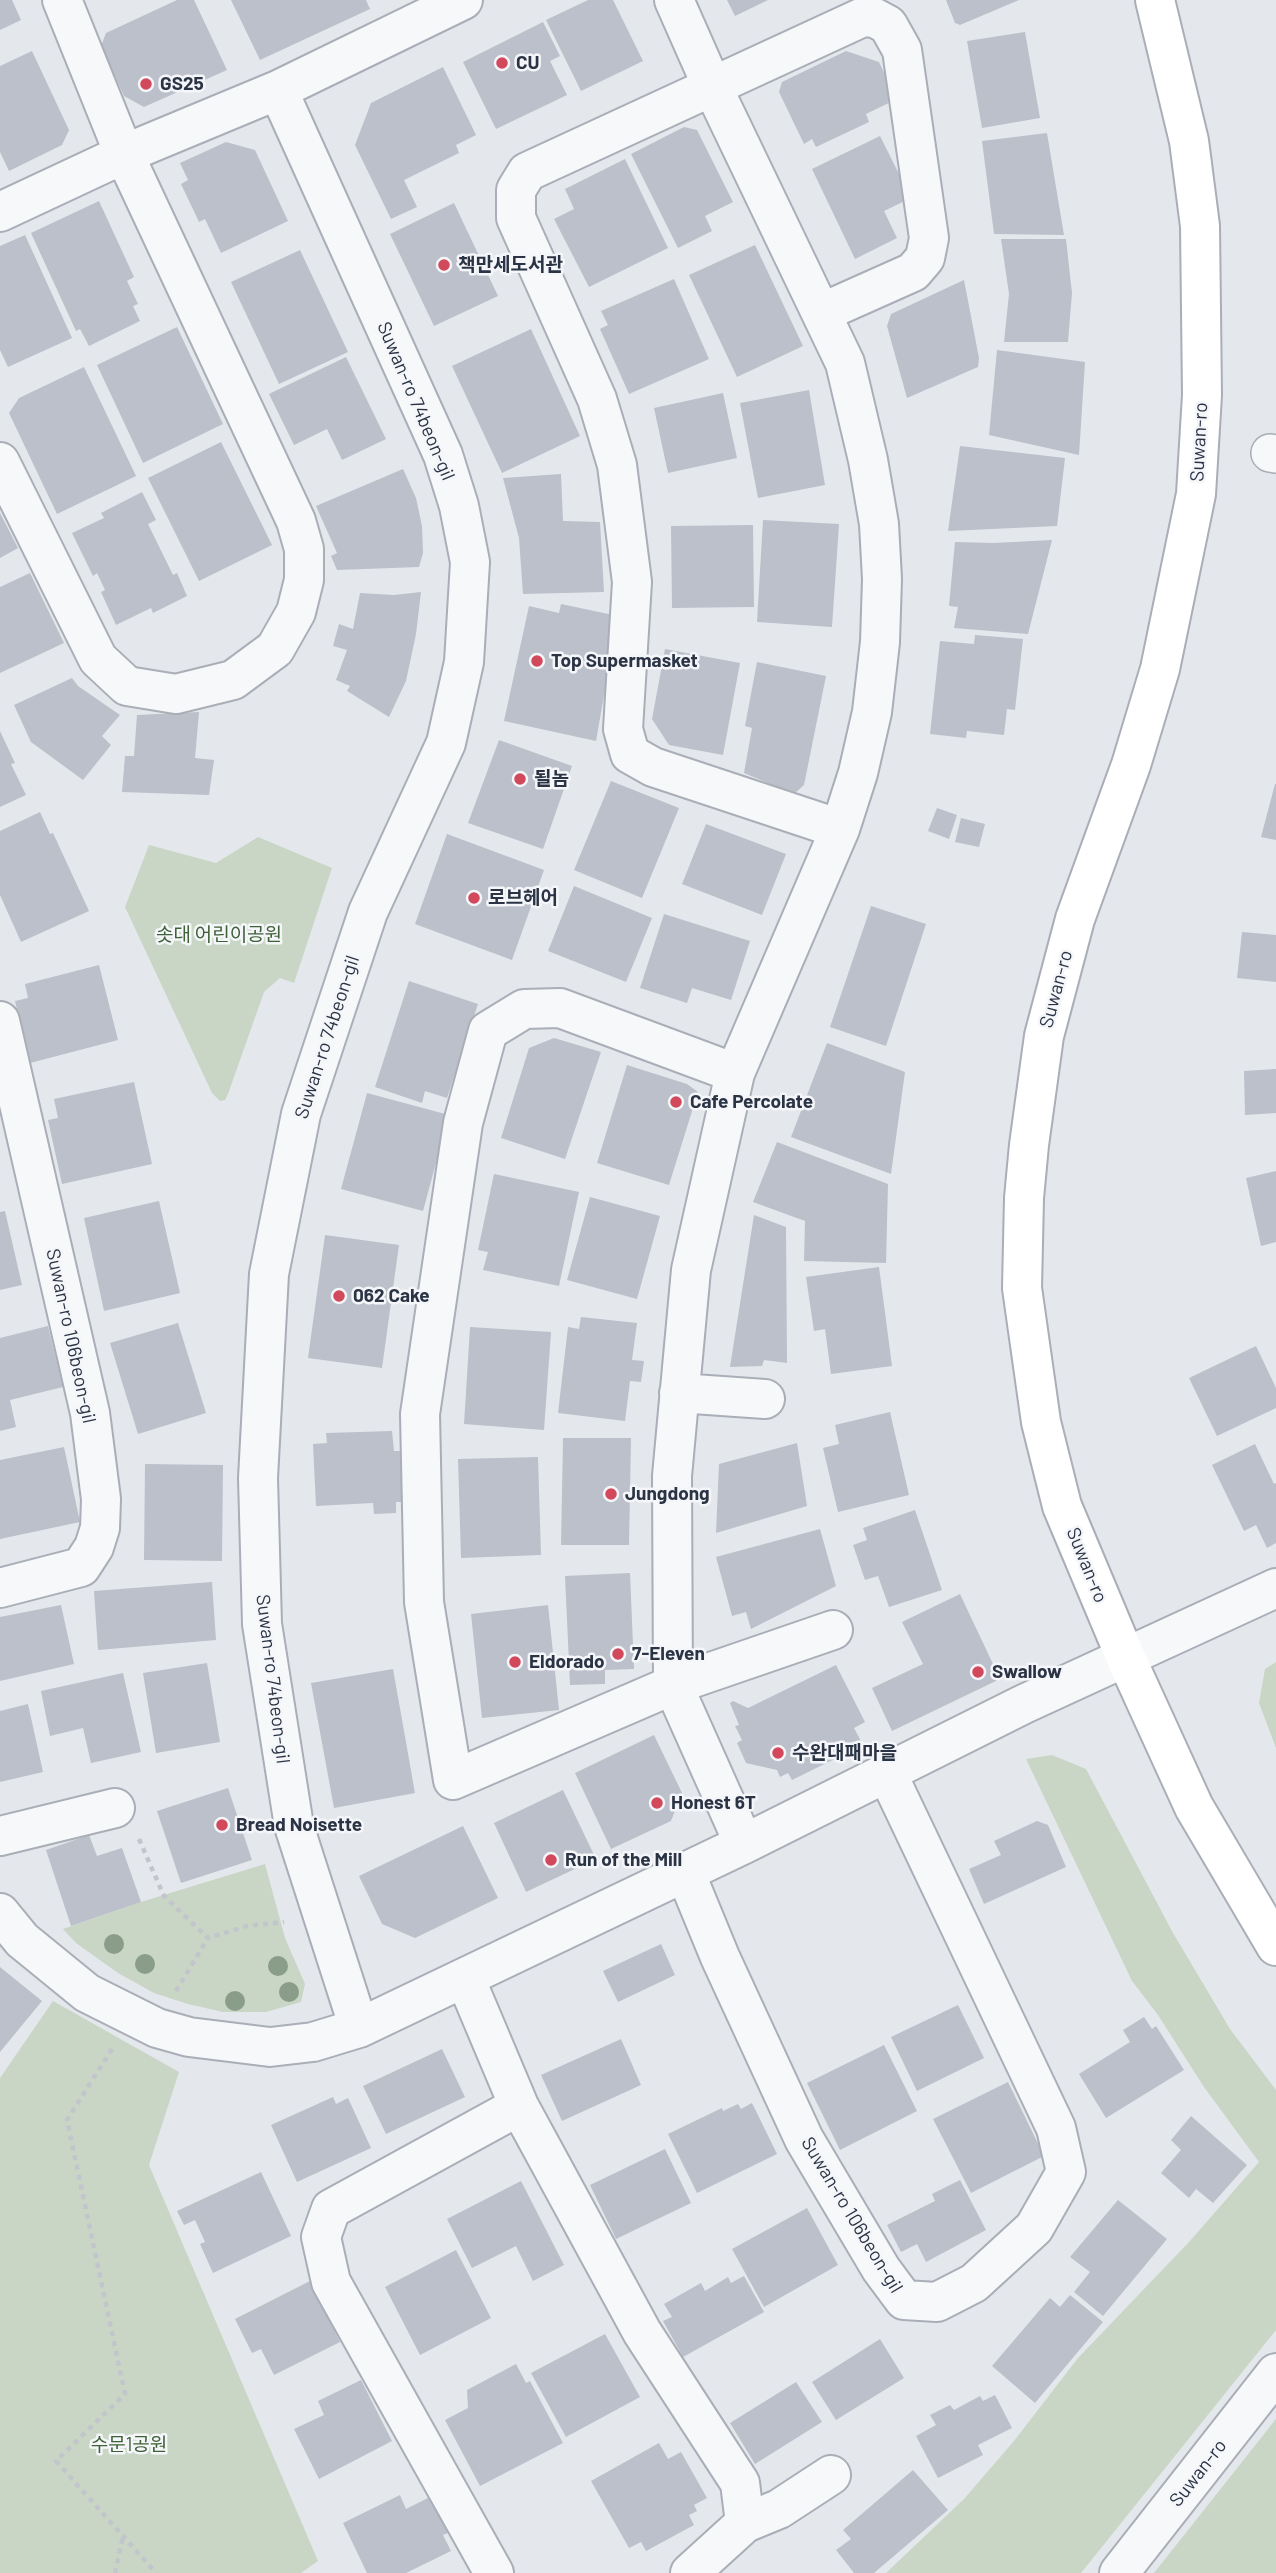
<!DOCTYPE html>
<html>
<head>
<meta charset="utf-8">
<style>
	body { margin:0 }
	canvas { display:block; background:#e4e7ec }
</style>
</head>
<body>
<canvas width="1276" height="2573"></canvas>
<script>
const g = document.querySelector('canvas').getContext('2d');
g.lineJoin = 'round';
function fillPath(path, color) {
  g.fillStyle = color;
  g.fill(path, 'evenodd');
}
function toPath(rows) {
  const path = new Path2D();
  for (const r of rows) {
    path.moveTo(r[0], r[1]);
    for (let i = 2; i < r.length; i += 2) path.lineTo(r[i], r[i + 1]);
  }
  return path;
}
function stroke(path, color, width, dash) {
  g.strokeStyle = color;
  g.lineWidth = width;
  g.lineCap = dash ? 'butt' : 'round';
  g.setLineDash(dash || []);
  g.stroke(path);
}
function label(font, color, halo, rows, align = 'center') {
  g.font = font + ' Barlow,"Noto Sans KR",sans-serif';
  g.lineWidth = 5;
  g.setLineDash([]);
  g.textBaseline = 'middle';
  g.strokeStyle = halo;
  g.fillStyle = color;
  for (const [text, x, y, turn = 0] of rows) {
    g.save();
    g.translate(x, y);
    g.rotate((+turn || 0) * Math.PI / 180);
    g.textAlign = isNaN(turn) ? turn : align;
    if (halo) g.strokeText(text, 0, 0);
    g.fillText(text, 0, 0);
    g.restore();
  }
}
fillPath(toPath([
	[258,837,332,868,294,983,280,978,264,992,228,1094,225,1100,220,1101,212,1093,125,907,149,845,216,863],
	[1276,1662,1276,1748,1259,1703,1265,1669],
	[1052,1755,1086,1769,1173,1933,1230,2029,1276,2090,1276,2330,1081,2573,886,2573,964,2499,1014,2441,1078,2358,1189,2242,1259,2162,1204,2087,1158,2015,1132,1981,1026,1759],
	[265,1864,285,1938,305,1984,301,2002,266,2012,223,2012,188,2004,154,1993,118,1973,76,1943,63,1929,141,1902],
	[53,2001,179,2072,149,2165,318,2561,301,2573,0,2573,0,2078],
	[1276,2419,1276,2573,1154,2573]
]), '#c9d6c5');
fillPath(toPath([
	[0,0,12,0,21,20,0,30],
	[177,0,194,0,227,70,144,107,124,96,101,46,106,33],
	[231,0,366,0,370,9,260,60],
	[588,0,613,0,643,61,581,91,546,20],
	[727,0,768,0,735,16],
	[946,0,1019,0,960,25,955,23],
	[543,22,560,56,550,61,567,95,496,129,463,62],
	[1025,32,1040,118,982,128,967,41],
	[32,51,69,130,62,145,9,171,0,152,0,66],
	[846,51,879,62,897,99,866,114,869,122,816,147,812,139,804,144,779,92,782,82],
	[443,67,476,135,456,145,459,153,404,180,417,207,391,219,355,145,371,103],
	[684,127,697,130,733,202,705,216,712,231,678,248,631,154],
	[1047,133,1064,235,994,234,982,141],
	[880,136,911,198,884,211,897,238,855,259,812,169],
	[226,142,255,150,288,221,221,253,205,219,199,222,181,184,188,180,180,163],
	[625,159,668,248,589,287,554,219,574,209,565,189],
	[99,201,134,277,127,281,138,304,133,306,140,321,89,346,80,329,76,331,31,233],
	[454,203,498,296,434,326,390,234],
	[25,235,72,338,8,367,0,350,0,246],
	[1001,239,1066,239,1072,293,1068,342,1004,342,1009,294],
	[755,245,803,346,737,377,689,275],
	[300,250,348,352,279,384,231,282],
	[674,279,709,359,629,394,600,329,608,325,601,311],
	[964,280,979,358,978,367,907,398,887,326,891,314],
	[177,327,223,424,143,463,97,365],
	[531,329,580,436,502,473,452,366],
	[997,350,1085,362,1079,455,989,435],
	[346,357,386,439,342,460,327,429,294,445,269,394],
	[84,367,136,476,57,514,9,413,19,398],
	[809,390,825,485,758,498,740,403],
	[723,393,737,458,668,473,654,408],
	[221,442,272,545,199,581,148,478],
	[960,446,1065,458,1057,526,948,531],
	[403,469,416,498,422,526,423,553,419,567,337,570,331,556,337,553,316,506],
	[561,474,563,521,600,522,604,592,523,594,519,538,503,478],
	[142,492,156,520,148,524,173,575,177,573,187,596,153,613,151,608,116,625,101,592,105,590,97,573,93,576,72,533,104,518,101,513],
	[0,513,18,548,0,558],
	[763,520,839,524,832,627,757,622],
	[753,525,754,607,672,608,671,526],
	[1052,540,1028,634,954,628,958,607,949,606,955,542,994,543],
	[30,573,64,643,0,673,0,587],
	[421,592,416,634,406,681,389,717,347,691,350,686,336,680,347,650,333,646,339,624,353,629,360,593,394,595],
	[561,604,618,616,596,741,504,721,529,606,559,613],
	[975,635,1023,639,1015,710,1007,709,1004,735,967,731,966,738,930,734,940,641,974,644],
	[665,649,740,663,723,755,669,745,652,719],
	[757,662,826,676,804,785,794,794,744,773,752,728,745,726],
	[72,678,78,686,120,715,102,736,111,745,83,780,31,742,14,705],
	[199,712,195,758,214,760,209,795,122,792,125,756,134,756,137,715],
	[0,731,15,763,11,764,26,795,0,807],
	[499,740,572,766,543,849,468,823],
	[611,781,679,808,642,898,574,870],
	[1275,784,1276,784,1276,840,1261,837],
	[937,808,957,815,949,839,928,831],
	[40,812,50,834,53,833,89,911,21,942,0,895,0,831],
	[961,818,985,824,979,847,955,842],
	[706,824,786,854,762,915,682,884],
	[447,834,544,870,512,960,415,924],
	[574,886,652,918,626,982,548,951],
	[871,906,926,924,886,1046,830,1027],
	[664,914,750,941,731,1000,692,988,687,1003,640,988],
	[1242,932,1276,935,1276,982,1237,978],
	[99,965,118,1040,30,1063,15,1001,28,998,25,984],
	[409,981,478,1004,447,1098,425,1091,422,1103,375,1087],
	[554,1038,601,1052,565,1159,501,1138,529,1048],
	[827,1043,905,1072,891,1174,791,1137],
	[627,1065,687,1084,698,1092,669,1185,597,1163],
	[1276,1069,1276,1113,1245,1115,1244,1071],
	[134,1082,152,1164,62,1184,48,1120,58,1118,54,1099],
	[367,1093,449,1115,423,1211,341,1189],
	[777,1142,888,1184,886,1263,804,1261,805,1221,753,1202],
	[1276,1171,1276,1242,1261,1246,1246,1178],
	[494,1174,579,1192,559,1286,483,1270,488,1252,478,1250],
	[590,1197,660,1216,637,1299,567,1280],
	[159,1201,180,1293,104,1311,84,1218],
	[5,1211,22,1285,0,1290,0,1212],
	[754,1215,786,1227,787,1363,764,1360,762,1366,730,1367],
	[325,1235,399,1245,382,1368,308,1358],
	[879,1267,892,1366,831,1374,825,1329,814,1331,806,1277],
	[581,1317,637,1323,632,1360,644,1361,641,1382,630,1381,625,1421,558,1413,568,1327,579,1329],
	[178,1323,206,1413,138,1434,110,1343],
	[48,1326,63,1387,10,1400,16,1427,0,1431,0,1338],
	[470,1327,551,1332,544,1430,464,1424],
	[1256,1346,1276,1388,1276,1408,1217,1436,1189,1378],
	[890,1412,909,1495,838,1512,823,1448,839,1444,835,1425],
	[392,1431,394,1451,404,1451,406,1502,396,1502,396,1513,374,1514,373,1503,316,1506,313,1444,327,1443,326,1433],
	[563,1438,631,1438,629,1545,561,1545],
	[797,1443,807,1506,716,1533,719,1464],
	[1255,1444,1274,1484,1276,1483,1276,1543,1267,1548,1256,1525,1244,1531,1212,1465],
	[64,1447,80,1522,0,1539,0,1460],
	[538,1457,541,1555,461,1558,458,1459],
	[145,1464,223,1465,222,1561,144,1560],
	[915,1510,942,1590,889,1607,878,1576,865,1580,853,1545,867,1540,863,1528],
	[820,1529,836,1586,751,1629,746,1612,732,1616,716,1557],
	[630,1573,634,1669,605,1670,605,1684,570,1685,565,1576],
	[212,1582,216,1640,98,1650,94,1591],
	[960,1594,1000,1679,892,1731,872,1688,923,1664,902,1622],
	[61,1605,74,1664,0,1681,0,1617],
	[548,1605,559,1710,482,1718,471,1614],
	[207,1663,220,1742,156,1753,143,1673],
	[836,1665,865,1722,854,1728,863,1745,792,1780,788,1773,780,1777,777,1770,746,1763,737,1743,742,1740,735,1726,739,1725,730,1703,733,1701,748,1708],
	[393,1669,415,1793,334,1808,311,1683],
	[123,1673,141,1752,91,1763,83,1728,50,1736,41,1691],
	[28,1704,43,1772,0,1782,0,1711],
	[654,1735,682,1793,671,1821,611,1849,575,1773],
	[228,1788,252,1860,181,1883,157,1811],
	[563,1790,596,1859,526,1892,494,1823],
	[1037,1821,1048,1825,1066,1867,984,1904,969,1869,1001,1855,994,1841],
	[463,1826,498,1898,415,1938,382,1924,359,1876],
	[89,1835,97,1856,122,1848,141,1902,71,1926,46,1850],
	[661,1944,675,1975,618,2002,603,1971],
	[0,1967,42,2001,0,2052],
	[958,2005,984,2058,917,2091,891,2037],
	[1144,2017,1152,2029,1156,2026,1184,2070,1106,2118,1079,2074,1130,2042,1123,2030],
	[621,2039,641,2085,562,2121,541,2075],
	[884,2045,917,2111,840,2150,807,2083],
	[442,2049,465,2097,386,2134,363,2086],
	[1008,2082,1044,2156,971,2193,933,2119],
	[333,2097,336,2104,348,2098,371,2148,297,2182,271,2125],
	[752,2103,777,2154,697,2193,668,2134,722,2108,723,2111,738,2104,741,2109],
	[1191,2116,1247,2165,1213,2203,1196,2189,1189,2198,1161,2173,1181,2150,1171,2140],
	[665,2149,691,2203,616,2239,590,2185],
	[261,2172,291,2236,213,2273,200,2244,205,2242,195,2220,184,2225,177,2211],
	[960,2180,986,2230,926,2262,917,2244,901,2252,887,2225,935,2201,932,2194],
	[521,2181,564,2265,533,2281,516,2246,472,2268,447,2219],
	[1118,2200,1167,2239,1103,2316,1074,2292,1090,2272,1070,2257],
	[807,2208,838,2265,764,2307,732,2249],
	[456,2250,491,2318,420,2355,385,2287],
	[744,2276,764,2312,683,2357,663,2321,672,2317,664,2304,701,2283,705,2291,728,2277,731,2283],
	[310,2281,340,2342,274,2375,261,2349,252,2353,235,2319],
	[1070,2295,1103,2322,1035,2403,992,2366,1050,2298,1060,2307],
	[605,2334,640,2397,566,2437,531,2373],
	[880,2339,904,2378,836,2420,812,2382],
	[516,2364,526,2383,530,2381,563,2443,480,2486,445,2420,468,2408,467,2390],
	[361,2380,392,2441,319,2479,294,2429,324,2415,318,2401],
	[796,2382,822,2422,755,2464,730,2423],
	[995,2395,1012,2428,978,2445,983,2455,938,2478,916,2436,936,2425,930,2415,950,2405,954,2410,980,2396,983,2401],
	[659,2443,668,2459,681,2452,707,2498,694,2505,697,2511,689,2515,694,2525,646,2551,641,2542,629,2548,591,2481],
	[913,2470,948,2510,874,2573,854,2573,836,2550,851,2539,843,2530],
	[400,2495,406,2509,430,2497,448,2533,443,2535,451,2551,406,2573,367,2573,343,2523]
]), '#bbc0ca');
const pedestrian = toPath([
	[1270,453,1276,454]
]);
const minor = toPath([
	[674,0,712,86,845,363,868,460,879,524,882,579,880,642,872,712,858,773,840,829,735,1073,691,1270,672,1476,673,1685,744,1844],
	[278,90,443,455,459,506,470,562,464,662,446,743,368,912,301,1114,269,1274,258,1478,262,1624,294,1826,359,2028],
	[0,212,124,154,278,90,463,0],
	[821,313,913,272,925,258,929,238,902,50,888,25,875,18,863,17,527,172,516,190,516,218,597,399,617,465,632,582,623,729,630,754,653,767,840,829],
	[0,462,98,659,127,686,176,694,233,680,275,649,296,612,304,580,304,549,296,521,124,154,62,0],
	[0,1021,90,1413,101,1499,100,1528,94,1547,81,1567,0,1588],
	[735,1073,560,1008,524,1009,488,1031,463,1123,420,1414,424,1602,453,1780,673,1685,833,1630],
	[679,1393,765,1399],
	[0,1836,115,1808],
	[685,1872,720,1957,804,2139,881,2269,904,2300,937,2302,974,2283,1034,2228,1066,2172,1056,2128,886,1771],
	[0,1913,22,1940,87,1993,157,2028,189,2037,270,2047,313,2042,359,2028,744,1844,1024,1704,1276,1588],
	[465,1978,519,2106,642,2332,740,2483,745,2523,690,2573],
	[745,2523,779,2509,831,2475],
	[494,2573,331,2282,321,2237,331,2209,519,2106],
	[1119,2573,1276,2373]
]);
const secondary = toPath([
	[1155,0,1189,141,1200,226,1202,395,1196,494,1160,669,1131,765,1075,919,1044,1036,1029,1145,1024,1198,1022,1288,1041,1422,1062,1506,1125,1656,1194,1807,1276,1946]
]);
stroke(pedestrian, '#a9aeb7', 40);
stroke(minor, '#a9aeb7', 42);
stroke(secondary, '#a9aeb7', 42);
stroke(toPath([
	[139,1839,164,1896,208,1938,247,1926,284,1922],
	[176,1991,208,1938],
	[112,2049,67,2120,125,2394,56,2461,156,2573],
	[115,2573,123,2536]
]), '#c2c5cb', 4.5, [5, 5]);
stroke(pedestrian, '#f7f8fa', 37);
stroke(minor, '#f7f8fa', 38);
stroke(secondary, '#fff', 38);
g.fillStyle = '#899d89';
for (const [x, y] of [
	[114,1944],
	[145,1964],
	[278,1966],
	[289,1992],
	[235,2001]
]) {
  g.beginPath();
  g.arc(x, y, 10, 0, 2 * Math.PI);
  g.fill();
}
for (const [x, y, r, color] of [
	[502,63,7,"#d1495b"],
	[146,84,7,"#d1495b"],
	[444,265,7,"#d1495b"],
	[537,661,7,"#d1495b"],
	[520,779,7,"#d1495b"],
	[474,898,7,"#d1495b"],
	[676,1102,7,"#d1495b"],
	[339,1296,7,"#d1495b"],
	[611,1494,7,"#d1495b"],
	[618,1654,7,"#d1495b"],
	[515,1662,7,"#d1495b"],
	[978,1672,7,"#d1495b"],
	[778,1753,7,"#d1495b"],
	[657,1803,7,"#d1495b"],
	[222,1825,7,"#d1495b"],
	[551,1860,7,"#d1495b"]
]) {
  const dot = new Path2D();
  dot.arc(x, y, r, 0, 2 * Math.PI);
  g.fillStyle = color;
  g.fill(dot);
  stroke(dot, '#f4f6f9', 2.5);
}
label('bold 19px', '#2b3445', '#f4f6f9', [
	["CU",516,63],
	["GS25",160,84],
	["책만세도서관",458,265],
	["Top Supermasket",551,661],
	["될놈",534,779],
	["로브헤어",488,898],
	["Cafe Percolate",690,1102],
	["062 Cake",353,1296],
	["Jungdong",625,1494],
	["7-Eleven",632,1654],
	["Eldorado",529,1662],
	["Swallow",992,1672],
	["수완대패마을",792,1753],
	["Honest 6T",671,1803],
	["Bread Noisette",236,1825],
	["Run of the Mill",565,1860]
], 'left');
label('19px', '#2b3445', '#f4f6f9', [
	["Suwan-ro 74beon-gil",416,401,67],
	["Suwan-ro",1199,442,-87],
	["Suwan-ro",1056,989,-75],
	["Suwan-ro 74beon-gil",327,1037,-72],
	["Suwan-ro 106beon-gil",71,1336,78],
	["Suwan-ro",1087,1565,68],
	["Suwan-ro 74beon-gil",273,1679,83],
	["Suwan-ro 106beon-gil",852,2215,59],
	["Suwan-ro",1198,2473,-52]
]);
label('19px', '#3f6138', '#f4f6f9', [
	["솟대 어린이공원",219,935],
	["수문1공원",129,2445]
]);
</script>
</body>
</html>
